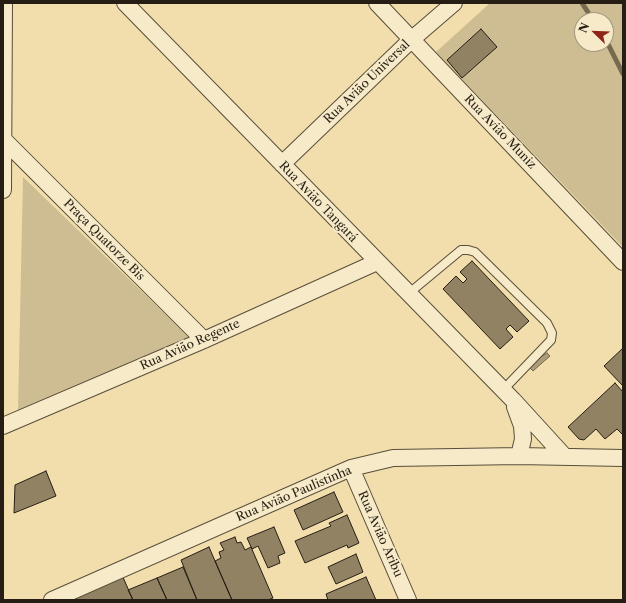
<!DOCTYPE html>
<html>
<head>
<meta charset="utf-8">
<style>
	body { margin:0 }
	#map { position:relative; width:626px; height:603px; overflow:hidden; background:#f1deac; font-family:"Libre Caslon Text",serif }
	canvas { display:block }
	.frame { position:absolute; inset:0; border:4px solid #261e14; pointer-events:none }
	.north { position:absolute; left:574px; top:12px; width:40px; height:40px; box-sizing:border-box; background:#f6eac9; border:1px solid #a39881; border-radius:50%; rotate:293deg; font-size:11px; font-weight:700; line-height:16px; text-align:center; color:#261e14 }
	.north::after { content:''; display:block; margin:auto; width:14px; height:18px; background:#8f2418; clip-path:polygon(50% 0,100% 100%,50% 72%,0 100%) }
</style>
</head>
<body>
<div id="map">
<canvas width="626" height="603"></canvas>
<div class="frame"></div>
<div class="north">N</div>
</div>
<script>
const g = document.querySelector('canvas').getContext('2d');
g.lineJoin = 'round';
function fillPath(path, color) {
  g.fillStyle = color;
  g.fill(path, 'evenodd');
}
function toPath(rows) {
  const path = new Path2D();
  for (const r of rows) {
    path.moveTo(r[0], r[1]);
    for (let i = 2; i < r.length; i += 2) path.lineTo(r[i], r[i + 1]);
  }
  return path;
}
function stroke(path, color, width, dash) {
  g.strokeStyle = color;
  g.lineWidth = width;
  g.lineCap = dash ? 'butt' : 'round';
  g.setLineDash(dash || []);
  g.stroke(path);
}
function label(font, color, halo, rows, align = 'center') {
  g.font = font + ' "Libre Caslon Text",serif';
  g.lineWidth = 4;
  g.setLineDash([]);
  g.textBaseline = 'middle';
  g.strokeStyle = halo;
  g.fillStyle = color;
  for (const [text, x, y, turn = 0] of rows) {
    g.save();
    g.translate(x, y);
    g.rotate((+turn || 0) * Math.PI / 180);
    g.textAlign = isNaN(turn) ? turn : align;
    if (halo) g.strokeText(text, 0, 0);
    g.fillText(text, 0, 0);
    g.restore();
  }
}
fillPath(toPath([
	[490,3,623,3,623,247,436,52],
	[582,20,606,20,606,44,582,44],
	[23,177,190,338,18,411]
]), '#cebd92');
const water = toPath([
	[547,353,550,356,533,371,524,362,536,360,547,353]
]);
fillPath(water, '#ac9d78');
stroke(water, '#766a50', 1);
stroke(toPath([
	[582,3,593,20],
	[606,40,623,74]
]), '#766a50', 5);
const building = toPath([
	[481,29,497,47,462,78,447,60,481,29],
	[472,261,529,321,517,332,510,325,506,329,513,337,500,349,443,289,456,276,463,283,467,279,460,272,472,261],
	[623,348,623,386,604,366,623,348],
	[615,383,623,392,623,435,617,429,605,439,596,429,584,440,579,439,568,427,615,383],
	[46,471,56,496,14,513,15,485,46,471],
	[334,492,343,512,303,530,294,510,334,492],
	[347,515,359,543,348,548,347,545,305,563,295,541,331,526,329,523,347,515],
	[274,527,285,553,278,556,280,563,268,568,258,546,252,549,247,538,274,527],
	[235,537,237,543,241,542,245,550,251,547,273,598,268,600,232,600,215,561,221,558,219,552,224,550,220,543,235,537],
	[209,547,215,561,232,600,197,600,181,560,209,547],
	[356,554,363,572,336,584,328,567,356,554],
	[183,567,197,600,167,600,157,578,183,567],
	[122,575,133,600,76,600,74,596,122,575],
	[366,577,376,600,328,600,326,594,366,577],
	[157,578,167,600,133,600,128,590,157,578]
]);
fillPath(building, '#908263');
stroke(building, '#261e14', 1);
const service = toPath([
	[408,294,461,250,468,250,475,252,547,323,552,333,551,340,503,390]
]);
const minor = toPath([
	[125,3,513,400,565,457],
	[377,3,623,262],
	[3,139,204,340],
	[282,164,411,40,454,3],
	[3,190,4,3],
	[515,407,522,426,523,439,519,456],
	[3,426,204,340,377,262],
	[351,468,408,600],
	[52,600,351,468,393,458,519,456,623,458]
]);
stroke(service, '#594e3a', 10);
stroke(minor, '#594e3a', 18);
stroke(service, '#f6eac9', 8);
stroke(minor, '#f6eac9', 16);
label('12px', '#261e14', '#f6eac9', [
	["Rua Avião Universal",367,82,-44],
	["Rua Avião Muniz",500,132,46],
	["Rua Avião Tangará",318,202,46],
	["Praça Quatorze Bis",104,240,45],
	["Rua Avião Regente",190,345,-24],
	["Rua Avião Paulistinha",294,494,-23],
	["Rua Avião Aribu",380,534,66]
]);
</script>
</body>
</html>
